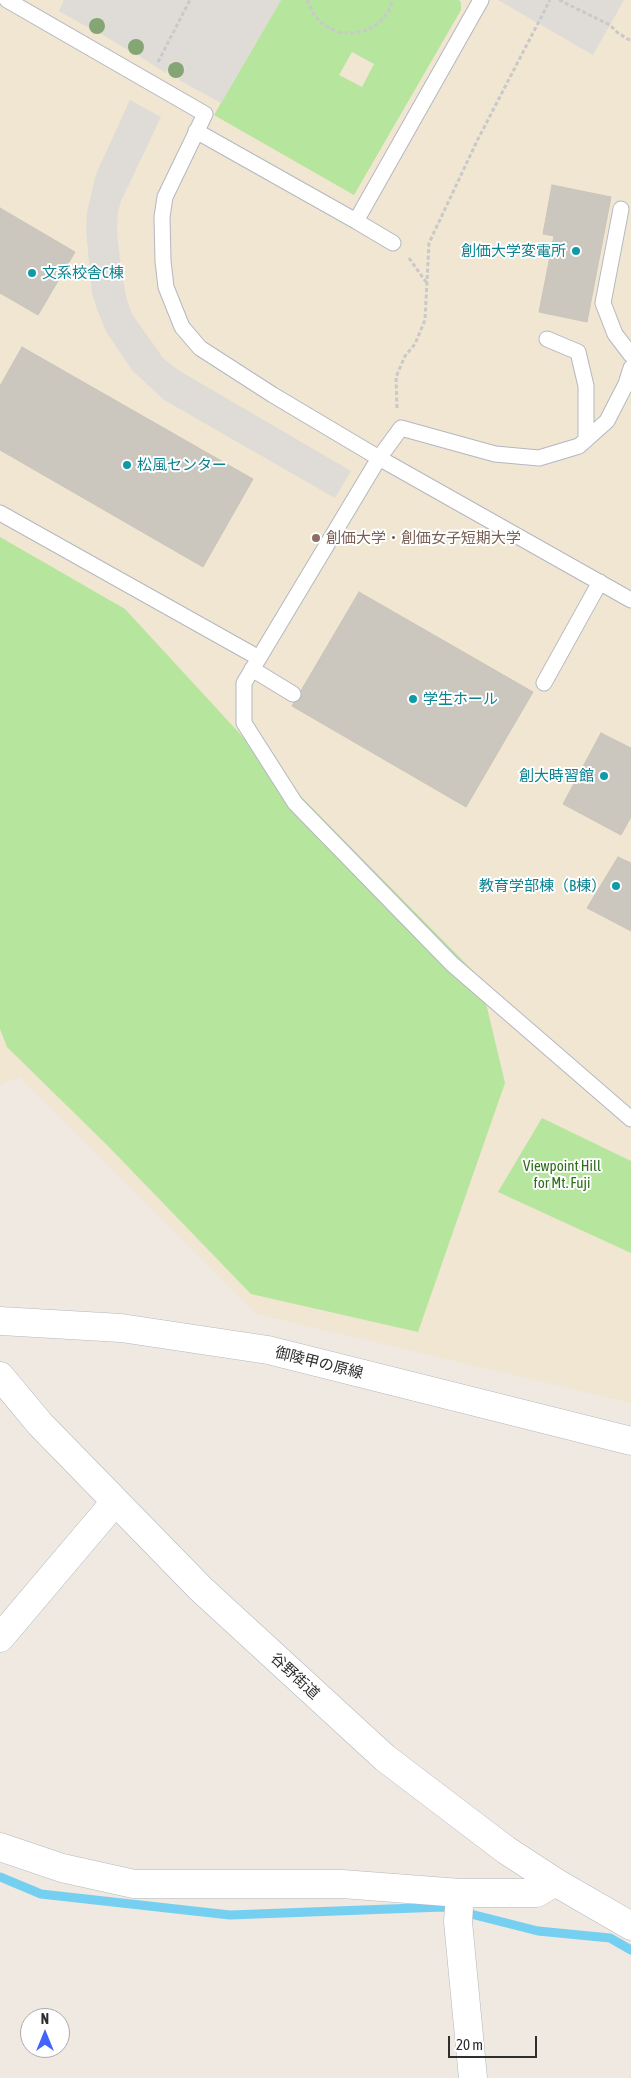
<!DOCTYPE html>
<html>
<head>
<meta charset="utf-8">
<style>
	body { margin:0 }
	#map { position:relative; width:631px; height:2078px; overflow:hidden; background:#efe9e1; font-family:"Asap Condensed",sans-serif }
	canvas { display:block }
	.north { position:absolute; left:20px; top:2008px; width:50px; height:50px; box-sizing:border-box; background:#fff; border:1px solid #ababab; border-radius:50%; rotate:0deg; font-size:14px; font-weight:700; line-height:20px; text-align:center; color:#2e2e2e }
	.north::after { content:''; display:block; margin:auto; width:18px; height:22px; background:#4264fb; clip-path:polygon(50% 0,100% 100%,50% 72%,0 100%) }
	.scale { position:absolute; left:448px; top:2036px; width:89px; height:22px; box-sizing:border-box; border:2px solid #2e2e2e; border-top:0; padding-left:6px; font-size:15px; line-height:18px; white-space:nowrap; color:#2e2e2e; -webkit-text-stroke:4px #fff; paint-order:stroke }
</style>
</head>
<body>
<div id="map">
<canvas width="631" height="2078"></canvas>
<div class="north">N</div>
<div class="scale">20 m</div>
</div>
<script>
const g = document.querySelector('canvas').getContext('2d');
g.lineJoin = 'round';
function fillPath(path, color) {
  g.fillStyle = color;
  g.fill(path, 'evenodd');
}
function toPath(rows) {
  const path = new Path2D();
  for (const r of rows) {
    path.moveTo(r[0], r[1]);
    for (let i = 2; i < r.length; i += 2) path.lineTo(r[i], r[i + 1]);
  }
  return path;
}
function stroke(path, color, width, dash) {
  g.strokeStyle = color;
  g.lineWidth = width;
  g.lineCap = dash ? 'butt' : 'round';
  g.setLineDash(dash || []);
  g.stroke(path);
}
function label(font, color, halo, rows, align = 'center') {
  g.font = font + ' "Asap Condensed","Noto Sans JP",sans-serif';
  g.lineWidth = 4;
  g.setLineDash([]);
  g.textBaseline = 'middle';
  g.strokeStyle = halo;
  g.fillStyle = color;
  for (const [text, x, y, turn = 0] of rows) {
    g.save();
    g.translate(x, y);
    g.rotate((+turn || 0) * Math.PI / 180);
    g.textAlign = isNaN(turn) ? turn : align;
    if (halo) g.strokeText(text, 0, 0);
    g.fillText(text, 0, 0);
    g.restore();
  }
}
fillPath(toPath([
	[0,0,631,0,631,1403,257,1314,20,1077,0,1085]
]), '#f0e6d1');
fillPath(toPath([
	[281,0,459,0,461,3,461,10,354,195,214,115],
	[352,52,374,64,362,87,339,75],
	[0,537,125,609,252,747,480,978,505,1083,418,1332,251,1294,107,1145,7,1047,0,1029],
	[542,1118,631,1161,631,1253,498,1192]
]), '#b6e59e');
fillPath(toPath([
	[64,0,281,0,221,103,179,80,185,68,172,61,166,73,139,56,145,46,134,39,128,50,101,34,106,23,95,17,89,28,59,11],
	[498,0,624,0,593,55],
	[130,100,161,117,121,201,118,212,117,231,121,270,127,300,132,314,163,358,178,370,351,471,335,498,164,400,132,370,107,333,98,312,92,293,86,231,87,212,96,174]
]), '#dfdcd8');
stroke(toPath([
	[0,1877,41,1894,230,1915,443,1907,538,1931,610,1938,631,1950]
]), '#75cff0', 9);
const building = toPath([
	[552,185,611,197,587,322,539,312,554,236,543,234,552,185],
	[0,208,75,252,38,315,0,293,0,208],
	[22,347,253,479,203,567,0,450,0,386,22,347],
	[359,592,533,692,466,807,292,706,359,592],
	[601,733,631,748,631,817,621,835,563,804,601,733],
	[618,857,631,863,631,931,587,908,618,857]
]);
fillPath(building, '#cbc7bf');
stroke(building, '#cbc5ba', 1);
const lane = toPath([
	[7,0,205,114,165,197,162,217,163,261,166,287,182,327,200,348,273,395,379,458,631,600],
	[196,131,356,221,481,0],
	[621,209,603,303,615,334,631,355],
	[356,221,393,243],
	[547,339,578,352,586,386,586,440],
	[631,368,626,384,607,421,579,446,539,458,495,454,401,428,379,458,244,683,244,723,295,803,452,964,631,1119],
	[0,513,259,658],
	[252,669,293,694],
	[544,683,600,582]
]);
const street = toPath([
	[0,1638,115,1502],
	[0,1847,62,1868,134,1884,342,1884,460,1893,537,1893,555,1882],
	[460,1893,458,1922,473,2078]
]);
const secondary = toPath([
	[0,1321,121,1328,268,1350,631,1441],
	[0,1376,40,1424,201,1589,385,1758,506,1850,555,1882,631,1926]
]);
stroke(lane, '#b4b7c1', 17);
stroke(street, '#b4b7c1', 29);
stroke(secondary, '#b4b7c1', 29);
stroke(toPath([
	[307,0,314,15,325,26,338,32,353,33,368,30,380,22,389,10,393,0],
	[559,0,610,25,618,33,631,41],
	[158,62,190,0],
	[409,258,426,282],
	[397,408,396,377,405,356,415,344,425,320,429,243,477,141,550,0]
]), '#c9c9c9', 3, [4, 2.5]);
stroke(lane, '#fff', 15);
stroke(street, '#fff', 28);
stroke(secondary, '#fff', 28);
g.fillStyle = '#84a574';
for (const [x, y] of [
	[97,26],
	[136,47],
	[176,70]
]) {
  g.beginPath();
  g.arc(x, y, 8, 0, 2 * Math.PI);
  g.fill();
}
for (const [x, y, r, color] of [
	[576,251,5,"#0f9aa8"],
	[32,273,5,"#0f9aa8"],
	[127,465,5,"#0f9aa8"],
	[316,538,5,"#8d6e63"],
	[413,699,5,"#0f9aa8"],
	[604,776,5,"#0f9aa8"],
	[616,886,5,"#0f9aa8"]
]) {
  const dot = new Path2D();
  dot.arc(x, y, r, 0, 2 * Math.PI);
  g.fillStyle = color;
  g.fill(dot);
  stroke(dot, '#fff', 2);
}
label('15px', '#0d838f', '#fff', [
	["創価大学変電所",566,251],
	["文系校舎C棟",42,273,"left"],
	["松風センター",137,465,"left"],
	["学生ホール",423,699,"left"],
	["創大時習館",594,776],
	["教育学部棟（B棟）",606,886]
], 'right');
label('15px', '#785e54', '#fff', [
	["創価大学・創価女子短期大学",326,538]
], 'left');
label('15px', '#2c6e1b', '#fff', [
	["Viewpoint Hill",562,1166],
	["for Mt. Fuji",562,1183]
]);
label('15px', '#2e2e2e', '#fff', [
	["御陵甲の原線",319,1363,14],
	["谷野街道",295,1676,43]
]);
</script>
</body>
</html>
